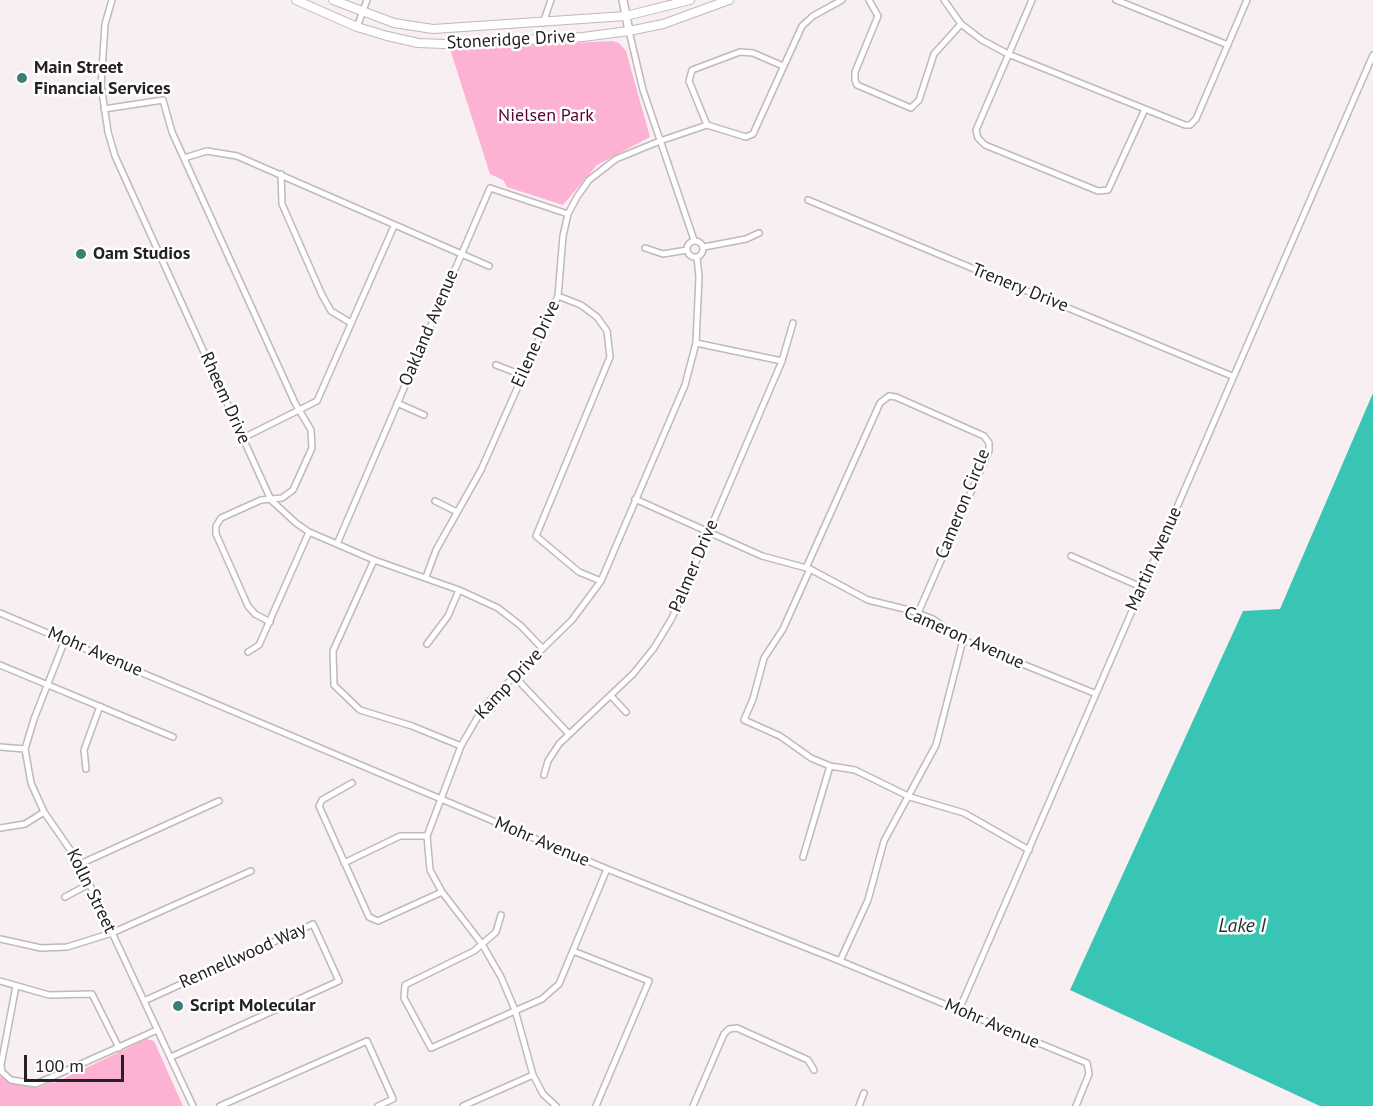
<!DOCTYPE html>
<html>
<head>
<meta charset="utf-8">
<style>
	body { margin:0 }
	#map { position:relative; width:1373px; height:1106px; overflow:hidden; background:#f8eff2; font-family:"PT Sans",sans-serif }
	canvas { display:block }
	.scale { position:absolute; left:24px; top:1055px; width:100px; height:27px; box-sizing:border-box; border:3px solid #242123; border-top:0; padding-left:8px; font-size:18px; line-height:21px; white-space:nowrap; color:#242123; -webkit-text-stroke:4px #fff; paint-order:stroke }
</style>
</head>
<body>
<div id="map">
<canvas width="1373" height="1106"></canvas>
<div class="scale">100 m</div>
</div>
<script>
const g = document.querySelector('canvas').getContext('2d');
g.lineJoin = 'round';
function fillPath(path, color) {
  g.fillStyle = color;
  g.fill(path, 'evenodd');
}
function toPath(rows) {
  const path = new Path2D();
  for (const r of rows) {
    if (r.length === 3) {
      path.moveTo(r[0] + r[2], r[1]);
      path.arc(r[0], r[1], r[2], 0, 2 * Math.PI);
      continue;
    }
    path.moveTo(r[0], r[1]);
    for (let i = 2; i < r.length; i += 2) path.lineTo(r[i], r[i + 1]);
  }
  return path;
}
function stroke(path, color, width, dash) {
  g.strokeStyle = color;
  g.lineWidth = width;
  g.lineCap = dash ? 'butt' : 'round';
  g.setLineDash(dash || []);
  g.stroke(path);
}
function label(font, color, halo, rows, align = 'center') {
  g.font = font + ' "PT Sans",sans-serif';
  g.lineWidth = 5;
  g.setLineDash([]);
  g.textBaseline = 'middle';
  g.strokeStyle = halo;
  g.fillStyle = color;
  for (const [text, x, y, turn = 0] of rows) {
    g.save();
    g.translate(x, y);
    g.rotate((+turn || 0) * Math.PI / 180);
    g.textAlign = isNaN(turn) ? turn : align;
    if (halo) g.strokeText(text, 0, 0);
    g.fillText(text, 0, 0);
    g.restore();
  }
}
fillPath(toPath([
	[612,41,619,43,626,51,650,137,597,165,563,205,507,187,503,180,490,174,450,49],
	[146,1039,154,1041,183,1106,0,1106,0,1076,11,1083,38,1088,51,1082,55,1083]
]), '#fdb1d3');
fillPath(toPath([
	[1373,393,1373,1106,1320,1106,1070,990,1243,611,1280,609]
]), '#39c5b4');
const minor = toPath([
	[112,0,105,24,101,85,108,132,115,156,271,500,296,523,309,532,374,560,459,590,498,608,521,626,542,648],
	[869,0,878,16,855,72,855,80,857,85,911,108,919,100,934,54,961,24],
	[944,0,961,24,982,40,1008,54,1185,125,1190,125,1196,119,1247,0],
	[1032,0,976,130,978,138,985,145,1098,191,1108,190,1145,109],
	[1116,0,1228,45],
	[543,23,551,0],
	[357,27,367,0],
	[629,31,643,90,694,240],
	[104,109,163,100,172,132,295,403,311,430,312,448,293,490,282,498,261,500,221,518,216,526,216,534,248,606,255,614,270,622],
	[707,125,689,81,692,70,740,52,753,53,783,66],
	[184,158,207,151,237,156,489,266],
	[281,174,282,204,322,295,331,311,351,323],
	[808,200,1232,376],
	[695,249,8],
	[704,247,746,239,759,233],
	[645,248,663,254,687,250],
	[558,296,581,305,597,317,607,331,610,357,536,536,579,572,601,581],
	[696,343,782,361],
	[496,365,522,375],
	[397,403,424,415],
	[243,438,317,401,394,226],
	[635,499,762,556,810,569,868,600,909,610,933,619,963,640,1094,693],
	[435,501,457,512],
	[337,544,490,188,568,214],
	[1071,556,1141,587],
	[374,560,333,651,334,685,360,710,412,726,461,746],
	[806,568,880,403,889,396,896,397,984,436,989,443,989,451,918,613],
	[810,569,783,629,764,658,753,699,744,720,780,736,811,758,830,766,855,770,910,797,964,813,1029,850],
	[426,577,436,550,481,470,558,296,563,236,568,214,577,197,589,180,616,159,660,141,707,125,746,137,753,134,802,26,813,16,842,0],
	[0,613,607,869,840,961,1087,1063,1089,1074,1076,1106],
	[65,640,34,719,25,749,31,783,44,812,80,864,193,1106],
	[427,644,448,616,459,590],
	[248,652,259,645,309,532],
	[0,665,173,737],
	[514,676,569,734],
	[611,696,626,712],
	[0,747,25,749],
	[86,769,84,750,100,706],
	[544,775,548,761,559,744,633,674,654,648,672,618,782,361,793,323],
	[352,783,322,800,319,806,369,917,378,921,442,892],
	[0,828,25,824,44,812],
	[803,857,830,766],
	[344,863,400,836,427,836],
	[80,864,219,801],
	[65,897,89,884],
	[501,915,496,932,474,951,405,985,404,998,431,1048,542,999,559,984,607,869],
	[0,939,41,948,67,947,112,933,251,871],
	[573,951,649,981,596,1106],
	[840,961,868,900,884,841,936,745,963,640],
	[0,981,49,995,92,994,119,1048],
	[16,986,1,1065,2,1072,11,1080,36,1084,157,1030],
	[144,1001,313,924,339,981,171,1057],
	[959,1010,1373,55],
	[220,1106,367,1041,393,1099,378,1106],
	[463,1106,533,1075],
	[556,1106,543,1094,533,1075,515,1010,501,977,482,944,442,892,430,870,427,836,461,746,484,706,572,620,601,581,685,385,696,343,699,277,697,257],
	[693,1106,724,1034,729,1029,737,1028,808,1060,814,1070],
	[859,1106,864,1093]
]);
const tertiary = toPath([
	[623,0,629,31]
]);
const secondary = toPath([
	[296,0,357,27,387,36,418,43,444,44,583,37,629,31,663,24,729,0],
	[333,0,394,23,433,29,626,16,690,0]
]);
stroke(minor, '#c0b8bb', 8);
stroke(tertiary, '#c0b8bb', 10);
stroke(secondary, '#c0b8bb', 10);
stroke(minor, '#fff', 5);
stroke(tertiary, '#fff', 7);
stroke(secondary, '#fff', 8);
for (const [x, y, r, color] of [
	[22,78,6,"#3b8076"],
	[81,254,6,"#3b8076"],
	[178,1006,6,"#3b8076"]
]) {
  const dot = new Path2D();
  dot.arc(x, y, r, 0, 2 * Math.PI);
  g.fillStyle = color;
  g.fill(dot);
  stroke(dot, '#fff', 2);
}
label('18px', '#242123', '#fff', [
	["Stoneridge Drive",511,40,-3],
	["Trenery Drive",1020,288,22],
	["Oakland Avenue",429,328,-67],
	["Eilene Drive",536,344,-66],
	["Rheem Drive",225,398,66],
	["Cameron Circle",963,504,-68],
	["Martin Avenue",1154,559,-66],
	["Palmer Drive",694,566,-67],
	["Cameron Avenue",964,638,24],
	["Mohr Avenue",95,652,23],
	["Kamp Drive",509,684,-47],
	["Mohr Avenue",542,842,23],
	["Kolln Street",91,891,64],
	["Rennellwood Way",243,956,-24],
	["Mohr Avenue",992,1024,23]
]);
label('bold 18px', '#242123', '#fff', [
	["Main Street",34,68],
	["Financial Services",34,89],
	["Oam Studios",93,254],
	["Script Molecular",190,1006]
], 'left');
label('18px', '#540233', '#fff', [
	["Nielsen Park",546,116]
]);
label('italic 20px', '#1e3531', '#fff', [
	["Lake I",1242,926]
]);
</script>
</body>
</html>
